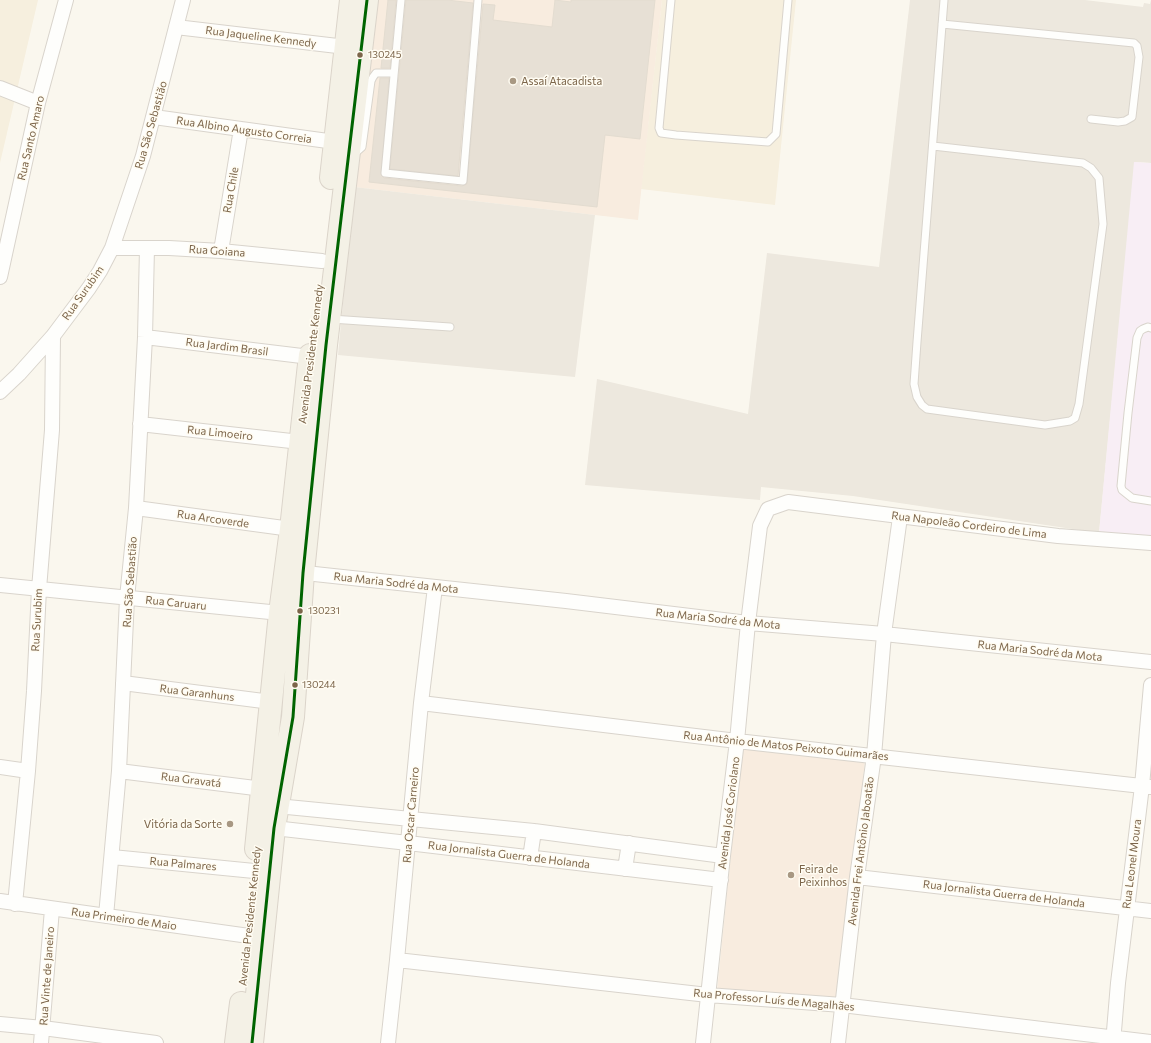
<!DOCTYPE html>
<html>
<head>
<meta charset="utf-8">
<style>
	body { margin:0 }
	canvas { display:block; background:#faf7ee }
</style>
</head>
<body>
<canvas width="1151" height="1043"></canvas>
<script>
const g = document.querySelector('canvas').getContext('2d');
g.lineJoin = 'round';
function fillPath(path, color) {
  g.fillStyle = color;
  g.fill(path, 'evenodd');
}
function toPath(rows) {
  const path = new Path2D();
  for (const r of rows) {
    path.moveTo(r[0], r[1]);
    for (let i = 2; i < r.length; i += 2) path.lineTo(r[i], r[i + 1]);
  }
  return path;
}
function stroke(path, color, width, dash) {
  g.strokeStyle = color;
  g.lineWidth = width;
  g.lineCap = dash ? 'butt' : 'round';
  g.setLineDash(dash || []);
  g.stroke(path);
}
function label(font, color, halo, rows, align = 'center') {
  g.font = font + ' Commissioner,sans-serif';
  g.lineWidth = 3;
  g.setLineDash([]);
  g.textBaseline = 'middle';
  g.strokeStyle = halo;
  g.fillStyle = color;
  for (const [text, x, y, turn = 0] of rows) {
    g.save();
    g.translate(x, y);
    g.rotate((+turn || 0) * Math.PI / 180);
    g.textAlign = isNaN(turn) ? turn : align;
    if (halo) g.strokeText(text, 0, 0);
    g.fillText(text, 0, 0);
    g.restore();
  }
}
fillPath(toPath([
	[0,0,38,0,0,163],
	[662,0,796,0,775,205,641,189]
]), '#f6efde');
fillPath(toPath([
	[375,0,662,0,638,220,354,187],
	[742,747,865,760,840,1004,717,991]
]), '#f8ecdf');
fillPath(toPath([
	[910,0,1085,0,1143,7,1144,3,1150,4,1151,0,1151,163,1135,162,1099,533,853,496,761,487,760,500,585,485,597,379,748,414,767,253,879,267],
	[354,187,595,215,575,377,338,355]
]), '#ede8de');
fillPath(toPath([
	[1134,162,1151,163,1151,538,1099,533]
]), '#f8eef5');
const building = toPath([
	[388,0,396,0,390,68,381,68,388,0],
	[406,0,447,0,473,3,458,176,390,169,406,0],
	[555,0,571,2,571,0,655,0,640,139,605,135,597,207,369,182,380,78,389,78,381,175,384,178,462,186,467,184,483,4,495,5,493,20,552,27,555,0]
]);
fillPath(building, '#e7e0d5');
stroke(building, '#e3dcd0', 1);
const lane = toPath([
	[401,0,385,173,463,181,478,0],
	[671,0,659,128,661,133,676,135,768,142,776,134,788,0],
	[942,24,1134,43,1137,46,1139,57,1132,117,1125,121,1118,122,1091,119],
	[933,146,1083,163,1091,168,1099,178,1103,224,1079,404,1075,418,1070,421,1045,425,927,409,922,405,917,397,914,384,917,342,944,0],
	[354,154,362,147,371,81,373,77,376,73,393,73],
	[331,319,450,327],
	[1151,328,1148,327,1143,329,1140,331,1137,338,1128,413,1121,486,1122,490,1132,498,1151,501]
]);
const street = toPath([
	[176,27,346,47],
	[0,88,38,103],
	[154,117,335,142],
	[112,248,169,248,221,251,322,261],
	[221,251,241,129],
	[0,277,38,103,66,0],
	[145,337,310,357],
	[0,392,19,374,53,336,89,288,100,271,112,248,143,156,183,0],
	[140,424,300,442],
	[136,508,291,529],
	[296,572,566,601,748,623,884,634,1151,662],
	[0,585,280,613],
	[123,683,271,702],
	[421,703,737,741,1151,787],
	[0,767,28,771],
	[119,771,263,789],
	[277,806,534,831,723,856],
	[274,828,408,843,721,880],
	[112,857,254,871],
	[530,858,534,831],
	[625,869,629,843],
	[857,877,1151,911],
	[0,901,249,936],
	[15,904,28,771,34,691,39,589,52,430,53,336],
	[106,916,119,771,127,598,136,508,145,337,147,248],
	[397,960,708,995,842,1005,1151,1042],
	[0,1024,43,1028,156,1043],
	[41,1043,52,909],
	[388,1043,397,960,421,703,435,587],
	[703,1043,723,856,737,741,748,623,760,526,768,509,788,502,1058,536,1151,543],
	[838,1043,857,877,874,756,884,634,900,517],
	[1113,1043,1118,983,1142,786,1151,685]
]);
const primary = toPath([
	[331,178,351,0],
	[256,849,280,613,291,529,310,355],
	[236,1043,241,1003],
	[252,1043,274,828,293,717,303,573,326,345,367,0]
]);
stroke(lane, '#d9d4cc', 9);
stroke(street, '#d9d4cc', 16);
stroke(primary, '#dbd4ca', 24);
stroke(lane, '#fefefc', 7);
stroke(street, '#fefefc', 14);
stroke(primary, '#f4f1e6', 22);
stroke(toPath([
	[252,1043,274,828,293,717,303,573,326,345,367,0]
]), '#006400', 3);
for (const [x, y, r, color] of [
	[360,55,3.5,"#7c654a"],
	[513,81,4,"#a89883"],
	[300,611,3.5,"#7c654a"],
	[295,685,3.5,"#7c654a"],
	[230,824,4,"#a89883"],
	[791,875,4,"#a89883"]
]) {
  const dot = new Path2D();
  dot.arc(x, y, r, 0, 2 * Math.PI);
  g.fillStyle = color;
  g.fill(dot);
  stroke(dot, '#fffcf2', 1.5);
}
label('10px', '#7c654a', '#fffcf2', [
	["130245",368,55],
	["130231",308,611],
	["130244",302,685]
], 'left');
label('11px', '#7c654a', '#fffcf2', [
	["Rua Jaqueline Kennedy",261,37,7],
	["Rua São Sebastião",151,125,-74],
	["Rua Albino Augusto Correia",244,130,8],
	["Rua Santo Amaro",31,138,-77],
	["Rua Chile",231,190,-80],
	["Rua Goiana",217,251,4],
	["Rua Surubim",83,293,-55],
	["Rua Jardim Brasil",227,347,7],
	["Avenida Presidente Kennedy",311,354,-83],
	["Rua Limoeiro",220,433,6],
	["Rua Arcoverde",213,519,8],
	["Rua Napoleão Cordeiro de Lima",969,525,7],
	["Rua São Sebastião",130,582,-86],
	["Rua Maria Sodré da Mota",396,583,6],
	["Rua Caruaru",176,603,6],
	["Rua Maria Sodré da Mota",718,619,6],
	["Rua Surubim",37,620,-87],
	["Rua Maria Sodré da Mota",1040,651,6],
	["Rua Garanhuns",197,693,7],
	["Rua Antônio de Matos Peixoto Guimarães",786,746,6],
	["Rua Gravatá",191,780,7],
	["Avenida José Coriolano",729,813,-83],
	["Rua Oscar Carneiro",411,815,-85],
	["Avenida Frei Antônio Jaboatão",861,851,-83],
	["Rua Jornalista Guerra de Holanda",509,855,7],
	["Rua Palmares",183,864,5],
	["Rua Leonel Moura",1132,864,-83],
	["Rua Jornalista Guerra de Holanda",1004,894,7],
	["Avenida Presidente Kennedy",250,916,-84],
	["Rua Primeiro de Maio",124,919,8],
	["Rua Vinte de Janeiro",47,976,-86],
	["Rua Professor Luís de Magalhães",774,1000,5]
]);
label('11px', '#7c654a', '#fffcf2', [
	["Assaí Atacadista",521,81],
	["Vitória da Sorte",222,824,"right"],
	["Feira de",799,869],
	["Peixinhos",799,882]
], 'left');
</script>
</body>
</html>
